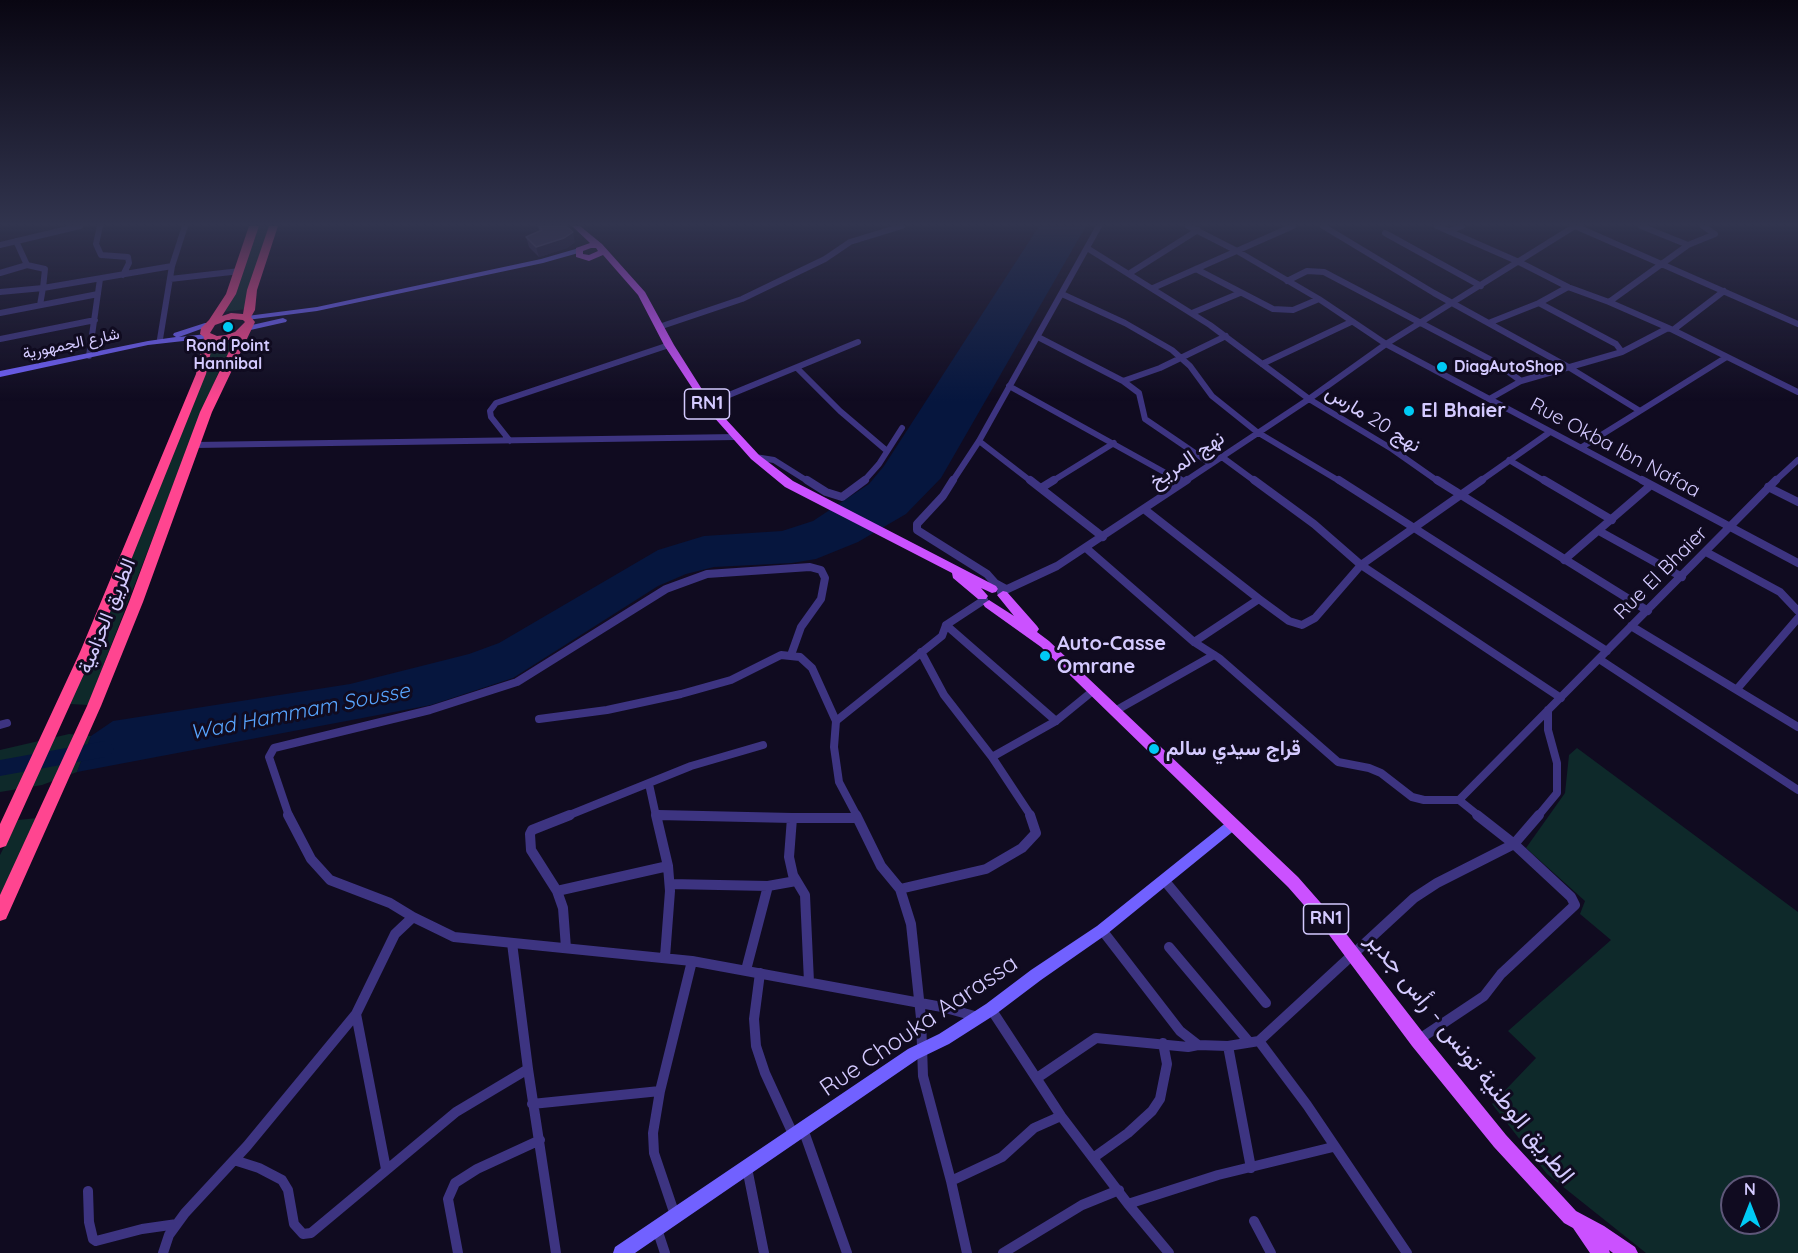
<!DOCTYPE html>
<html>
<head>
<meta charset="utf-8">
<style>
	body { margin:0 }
	#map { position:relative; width:1798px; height:1253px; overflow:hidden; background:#100b20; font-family:Quicksand,sans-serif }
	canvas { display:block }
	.north { position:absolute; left:1720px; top:1175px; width:60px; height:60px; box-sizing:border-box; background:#100b20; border:2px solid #5e5779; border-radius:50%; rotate:0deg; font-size:16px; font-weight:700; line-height:24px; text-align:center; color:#d4caff }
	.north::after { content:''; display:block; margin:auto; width:21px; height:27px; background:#00caf5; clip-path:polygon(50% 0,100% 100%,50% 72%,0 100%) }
</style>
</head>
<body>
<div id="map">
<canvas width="1798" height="1253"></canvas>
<div class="north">N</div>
</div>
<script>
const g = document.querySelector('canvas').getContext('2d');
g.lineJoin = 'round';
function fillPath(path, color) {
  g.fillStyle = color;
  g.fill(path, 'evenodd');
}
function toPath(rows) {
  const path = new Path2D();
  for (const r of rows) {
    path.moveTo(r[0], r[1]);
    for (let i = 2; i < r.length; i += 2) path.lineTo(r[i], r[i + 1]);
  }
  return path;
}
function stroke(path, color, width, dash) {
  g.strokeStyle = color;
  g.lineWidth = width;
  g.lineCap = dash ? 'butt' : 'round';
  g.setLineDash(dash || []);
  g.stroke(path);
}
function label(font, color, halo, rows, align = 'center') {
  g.font = font + ' Quicksand,Vazirmatn,sans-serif';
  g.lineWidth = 6;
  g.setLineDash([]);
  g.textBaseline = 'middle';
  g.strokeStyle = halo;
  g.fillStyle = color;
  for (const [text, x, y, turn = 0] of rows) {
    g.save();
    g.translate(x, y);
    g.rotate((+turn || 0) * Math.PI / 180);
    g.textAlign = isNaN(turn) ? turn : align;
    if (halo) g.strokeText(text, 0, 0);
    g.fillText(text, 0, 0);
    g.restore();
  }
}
fillPath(toPath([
	[257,226,270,226,248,294,247,309,223,312,235,293],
	[236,342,222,364,200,416,88,705,70,704,200,386,208,367,211,345],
	[69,734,91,736,77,772,42,785,0,792,0,750],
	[1577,748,1798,912,1798,1253,1646,1253,1547,1174,1492,1104,1536,1058,1508,1031,1611,940,1580,914,1585,901,1526,848,1565,793,1569,755],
	[1732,1187,1768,1187,1768,1223,1732,1223],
	[38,818,0,899,0,855,18,820]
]), '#0e292a');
fillPath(toPath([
	[1039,226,1086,226,941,478,906,514,858,542,816,559,792,563,714,567,686,574,658,586,513,678,431,705,77,772,91,736,113,721,350,684,469,654,499,643,658,550,704,536,782,531,813,521,869,484,884,466]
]), '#06163e');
fillPath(toPath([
	[105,741,111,744,114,749,111,754,105,757,0,776,0,760,105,741]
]), '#06163e');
stroke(toPath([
	[100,226,96,244,101,255,128,257,129,263,123,275],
	[1188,226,1237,251,1319,299,1386,344,1645,482],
	[1323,226,1434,293,1570,368,1640,411,1725,358],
	[1437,226,1519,262,1568,287,1609,302,1688,245,1715,234,1703,226],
	[1575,226,1798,324],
	[1641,226,1688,245],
	[1449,231,1462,226],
	[1385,233,1481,286],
	[16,241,27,265,45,269,43,288,172,266],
	[0,245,80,226],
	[1087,248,1210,325,1309,399,1392,449,1439,482],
	[1196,269,1273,309,1293,310,1319,299],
	[0,273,27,265],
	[1130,273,1198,230],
	[170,279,240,271],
	[1287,281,1307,271,1324,272,1495,362,1521,381],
	[1153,288,1293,226],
	[1724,291,1673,330,1798,392],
	[0,292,43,288,40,305],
	[1062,294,1125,323,1172,350,1190,366,1212,396,1257,432,1341,482],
	[1609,302,1673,330],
	[0,313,98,294],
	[1192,313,1240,293],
	[1491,322,1539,303,1568,287],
	[659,327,742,299,825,259,850,242,902,226],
	[1038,337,1123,381,1160,368,1226,336],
	[0,339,95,320],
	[160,339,172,266,185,226],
	[1622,352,1668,328],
	[89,356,100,279],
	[1262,364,1351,322],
	[797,368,840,411,887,451],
	[1123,381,1139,393,1145,419,1211,464],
	[1009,386,1182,482],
	[1491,398,1521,381,1622,352,1616,344,1539,303],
	[707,404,858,342],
	[510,441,491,417,490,411,496,403,669,345],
	[979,441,1032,482],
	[195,445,736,437],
	[1582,447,1640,411],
	[755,457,774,460,809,482],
	[1222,457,1256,482],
	[1509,460,1546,482],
	[863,482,879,464,902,428],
	[952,482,979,441,1099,226],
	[1051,482,1114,443],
	[1184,482,1309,399,1386,344,1575,226],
	[1479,482,1550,432],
	[1774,482,1798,460]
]), '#3d3481', 6);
stroke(toPath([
	[807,480,826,492,842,497,865,480],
	[953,480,943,496,917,524,917,530,987,574,995,583,1006,589],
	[1030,480,1103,537],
	[1180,480,1183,482],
	[1254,480,1314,524,1361,565,1561,698],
	[1339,480,1607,651],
	[1437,480,1648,611],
	[1544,480,1612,520],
	[1642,480,1798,563],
	[1768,487,1798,502],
	[1041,488,1054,480],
	[1144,509,1259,599,1289,621,1302,625,1315,618,1361,565,1482,480],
	[1599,531,1682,577],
	[1086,548,1194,642,1219,658,1338,762,1369,768,1381,773,1412,797,1424,800,1459,800],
	[1706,552,1780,592,1798,611],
	[1564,560,1651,485],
	[1001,592,1057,566,1187,480],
	[946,625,1056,721],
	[1631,626,1798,727],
	[1194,642,1259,599],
	[921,652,944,695,992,757,1031,816],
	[1599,659,1798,790],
	[1737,689,1798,618],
	[1115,711,1214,655],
	[539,719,607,710,681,694,731,680,781,655,800,657,812,668,836,721,834,747,839,782,857,816],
	[836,721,942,636,946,625,984,600],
	[0,725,7,723],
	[992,757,1056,721,1094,690],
	[649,784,656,816],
	[658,815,703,816],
	[289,816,269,757,274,748,430,710,517,682,666,589,707,574,810,567,821,570,825,578,821,599,801,627,791,655],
	[567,816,691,766,763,745],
	[1479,816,1459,800,1776,480],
	[1538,816,1557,793,1557,763,1548,730,1548,710]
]), '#3d3481', 8);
stroke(toPath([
	[288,815,311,859,330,880,390,903,413,917],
	[656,815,668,866,670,891,665,957],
	[658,815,792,818],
	[856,815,881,866,900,889,911,924,921,1018,923,1076,951,1181,967,1253],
	[1164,880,1266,1003],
	[670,884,768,886,796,881],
	[900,889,986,869,1022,848,1036,833,1030,815],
	[557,891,668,866],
	[1102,930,1180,1031,1198,1045,1228,1046,1259,1041,1307,1105,1407,1253],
	[1169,947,1249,1042],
	[566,948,563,908,557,891,531,850,530,834,532,830,570,815],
	[746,970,768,886],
	[760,973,754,1019,756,1046,765,1073,793,1134],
	[809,982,805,895,793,875,789,857,792,818,857,818],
	[991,1009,1061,1116,1128,1204,1169,1253],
	[356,1014,386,1169],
	[1418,1040,1484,996,1501,974,1575,905,1571,897,1514,844,1477,815],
	[1259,1041,1414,898,1437,883,1514,844,1539,815],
	[1228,1046,1251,1168],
	[528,1069,556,1253],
	[1037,1078,1096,1038,1188,1047,1198,1045],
	[532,1104,660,1091],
	[803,1129,847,1253],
	[1093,1158,1128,1133,1152,1111,1160,1099,1167,1064,1163,1043],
	[234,1160,259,1168,282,1180,288,1190,294,1224,303,1234,311,1233,456,1112,528,1069,512,943],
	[747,1168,764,1253],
	[951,1181,1002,1157,1034,1128,1061,1116],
	[88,1191,89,1222,93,1239,96,1241,142,1229,177,1224],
	[1128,1204,1218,1175,1333,1147],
	[675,1215,654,1153,653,1133,660,1091,692,961],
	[1254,1221,1271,1253],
	[657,1229,665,1253],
	[163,1253,169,1235,185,1213,247,1146,356,1014,395,934,413,917,454,937,692,961,942,1007,978,1017],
	[458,1253,448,1199,455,1183,477,1169,540,1140],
	[1003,1253,1082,1205,1119,1190]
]), '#3d3481', 10);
fillPath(toPath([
	[579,248,582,248,582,252,543,263,317,311,247,320,243,318,247,316,317,307,541,259,579,248],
	[283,318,287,320,286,322,246,331,242,329,243,327,283,318],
	[205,323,211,323,212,325,179,337,207,334,211,336,210,338,148,345,0,377,0,371,148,341,176,337,173,335,174,333,205,323],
	[1232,819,1236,821,1238,825,1236,829,1107,934,1041,980,996,1014,949,1044,918,1059,635,1253,613,1253,615,1247,908,1049,939,1034,986,1004,1031,970,1097,926,1228,821,1232,819]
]), '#7161ff');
fillPath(toPath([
	[572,226,580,226,602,244,645,292,674,345,710,402,759,455,793,481,996,586,998,589,996,592,992,593,981,588,988,596,986,599,978,599,953,578,952,573,785,487,751,459,704,406,664,345,638,295,603,255,589,261,576,257,576,248,590,243,572,226],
	[591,248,596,248,598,251,589,255,583,254,583,251,591,248],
	[1003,591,1007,592,1037,626,1039,629,1037,632,1049,641,1298,877,1334,918,1424,1034,1506,1135,1576,1211,1604,1226,1635,1247,1638,1253,1613,1253,1609,1250,1610,1253,1590,1253,1573,1228,1564,1223,1494,1147,1412,1046,1324,928,1288,887,1041,647,985,607,983,604,989,600,1014,616,997,595,1003,591]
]), '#cb51ff');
fillPath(toPath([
	[249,226,259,226,236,294,222,316,231,313,243,314,247,290,269,226,278,226,257,290,255,310,251,317,255,322,212,412,143,602,101,706,6,919,0,921,0,895,87,706,129,602,200,412,235,339,213,342,206,374,94,652,6,846,0,848,0,824,80,652,196,374,204,337,200,334,201,328,209,320,226,294,249,226],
	[232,319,243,320,245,322,235,332,226,335,217,336,210,333,215,325,232,319]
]), '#ff4590');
fillPath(toPath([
	[538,226,575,242,567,248,539,257,529,247,526,237,539,232]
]), '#2e234f');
fillPath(toPath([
	[573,232,575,242,567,248,539,257,536,247]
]), '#1b1234');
const building = toPath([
	[538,226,566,226,573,232,564,238,536,247,526,237,542,230,538,226]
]);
fillPath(building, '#403562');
stroke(building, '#574c7b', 1.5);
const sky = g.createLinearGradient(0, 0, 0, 401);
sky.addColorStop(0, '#090612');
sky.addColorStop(0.56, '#31344e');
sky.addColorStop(1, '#31344e00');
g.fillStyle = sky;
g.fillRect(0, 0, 1798, 401);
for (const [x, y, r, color] of [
	[228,327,6,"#00caf5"],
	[1442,367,6,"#00caf5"],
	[1409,411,6,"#00caf5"],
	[1045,656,6,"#00caf5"],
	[1154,749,6,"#00caf5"]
]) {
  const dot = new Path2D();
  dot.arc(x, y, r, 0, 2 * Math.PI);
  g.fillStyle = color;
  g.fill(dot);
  stroke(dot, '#100b20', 2);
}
label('16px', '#d4caff', '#100b20', [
	["شارع الجمهورية",71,344,-12]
]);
label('bold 16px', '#d4caff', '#100b20', [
	["Rond Point",228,346],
	["Hannibal",228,364],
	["DiagAutoShop",1454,367,"left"]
]);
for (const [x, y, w] of [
	[707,404,45],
	[1326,919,45]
]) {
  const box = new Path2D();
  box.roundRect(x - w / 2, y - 15, w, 30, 4.5);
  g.fillStyle = '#100b20';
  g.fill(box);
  stroke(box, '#d4caff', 1.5);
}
label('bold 18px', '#d4caff', null, [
	["RN1",707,404],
	["RN1",1326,919]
]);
label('bold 20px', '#d4caff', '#100b20', [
	["El Bhaier",1421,411],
	["Auto-Casse",1057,644],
	["Omrane",1057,667],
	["قراج سيدي سالم",1166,749]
], 'left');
label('20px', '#d4caff', '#100b20', [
	["نهج 20 مارس",1373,419,32],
	["Rue Okba Ibn Nafaa",1615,448,28],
	["نهج المريخ",1187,460,-34],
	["Rue El Bhaier",1661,573,-45],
	["الطريق الحزامية",107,616,-68]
]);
label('italic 21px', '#58a5ff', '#100b20', [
	["Wad Hammam Sousse",300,712,-11]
]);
label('24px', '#d4caff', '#100b20', [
	["Rue Chouka Aarassa",919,1026,-34],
	["الطريق الوطنية تونس - رأس جدير",1470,1058,51]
]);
</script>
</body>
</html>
